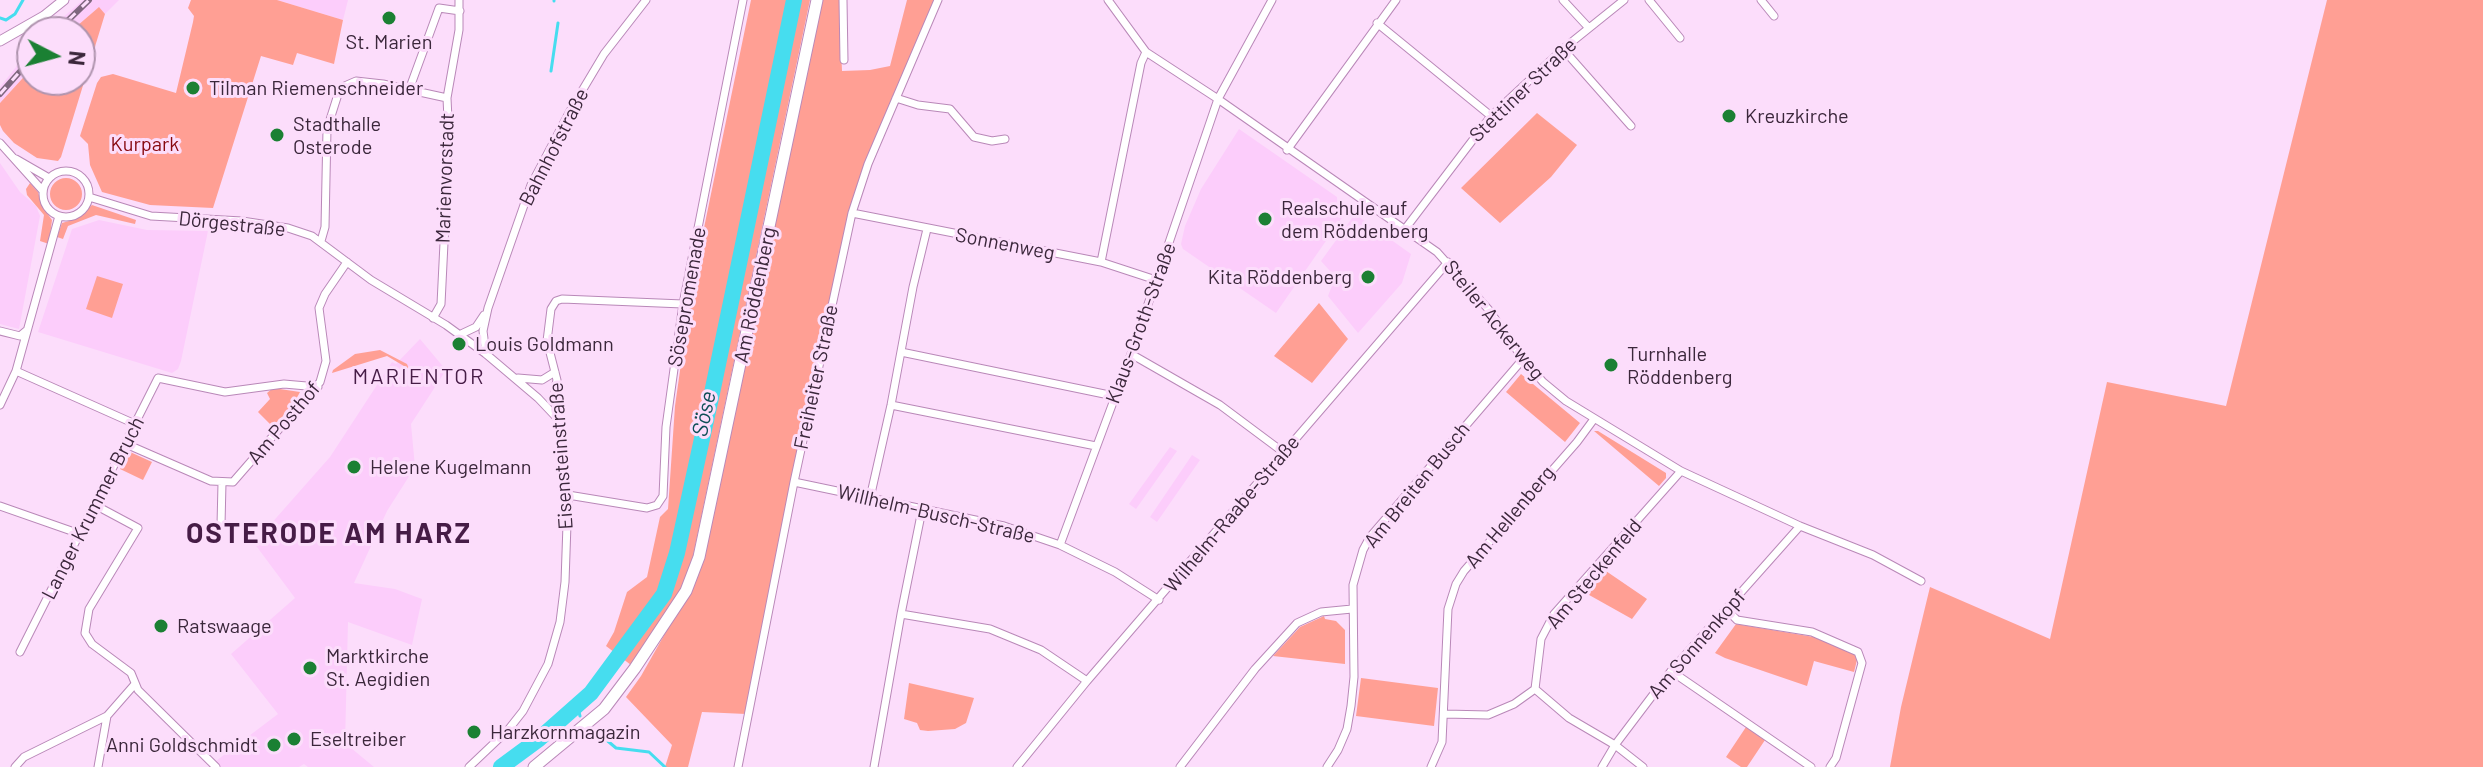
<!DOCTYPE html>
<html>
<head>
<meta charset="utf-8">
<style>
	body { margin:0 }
	#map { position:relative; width:2483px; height:767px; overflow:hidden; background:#fcddfb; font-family:Barlow,sans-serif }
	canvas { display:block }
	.north { position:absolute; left:16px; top:16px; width:80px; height:80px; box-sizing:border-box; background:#fcddfb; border:2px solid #af94ae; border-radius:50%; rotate:96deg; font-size:22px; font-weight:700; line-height:32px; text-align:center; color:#3b273b }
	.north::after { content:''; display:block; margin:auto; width:28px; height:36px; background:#1b8033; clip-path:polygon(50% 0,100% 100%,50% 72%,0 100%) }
</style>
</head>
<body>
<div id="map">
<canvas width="2483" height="767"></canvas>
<div class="north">N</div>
</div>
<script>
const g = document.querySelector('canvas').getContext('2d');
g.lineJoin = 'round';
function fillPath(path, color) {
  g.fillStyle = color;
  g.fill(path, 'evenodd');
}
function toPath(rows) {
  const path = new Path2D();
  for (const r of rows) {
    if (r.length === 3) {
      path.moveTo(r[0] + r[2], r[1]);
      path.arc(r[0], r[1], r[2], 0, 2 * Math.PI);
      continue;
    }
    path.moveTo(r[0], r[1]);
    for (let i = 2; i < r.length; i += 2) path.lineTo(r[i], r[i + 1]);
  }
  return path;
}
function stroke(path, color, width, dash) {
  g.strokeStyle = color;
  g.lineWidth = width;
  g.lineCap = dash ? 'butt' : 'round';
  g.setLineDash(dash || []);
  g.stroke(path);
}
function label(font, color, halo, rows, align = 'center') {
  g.font = font + ' Barlow,sans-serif';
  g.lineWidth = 6;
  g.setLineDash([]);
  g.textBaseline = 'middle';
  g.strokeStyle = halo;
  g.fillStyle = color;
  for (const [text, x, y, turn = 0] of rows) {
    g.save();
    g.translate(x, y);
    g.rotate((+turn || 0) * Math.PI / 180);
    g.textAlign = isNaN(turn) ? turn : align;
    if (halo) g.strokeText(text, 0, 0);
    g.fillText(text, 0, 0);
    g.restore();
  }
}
fillPath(toPath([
	[83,0,119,0,105,14,98,8,70,32,46,32],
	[277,0,348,0,343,20],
	[32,47,32,68,0,103,0,87],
	[1239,129,1337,197,1338,205,1346,212,1276,313,1183,249,1181,244,1185,226,1201,189],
	[0,163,20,192,36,206,40,216,19,329,0,324],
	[1355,214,1411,254,1402,283,1358,333,1328,296,1333,283,1330,271,1321,261],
	[99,220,147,230,208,231,181,361,178,369,172,373,38,332,72,229],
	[420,339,446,370,411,424,415,467,387,511,354,583,395,589,422,599,412,645,348,622,345,743,374,767,308,767,304,764,299,767,208,767,278,714,231,654,295,598,254,543,330,457,392,362,396,364],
	[1170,447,1177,451,1136,509,1129,504],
	[1192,455,1200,460,1157,522,1150,517]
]), '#fccdfb');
fillPath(toPath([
	[191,0,277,0,343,20,334,64,297,53,293,65,261,56,213,208,150,205,102,192,90,165,88,144,80,136,97,83,101,77,113,74,176,93,193,22,194,16,188,8],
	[751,0,810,0,693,556,681,589,631,665,606,646,614,632,627,592,647,577,660,517,668,509,675,406,692,286],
	[823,0,839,0,842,71,870,70,890,66,907,0,934,0,865,164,746,714,702,712,688,767,665,767,672,745,626,697,641,676,688,593],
	[2327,0,2483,0,2483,767,1890,767,1901,707,1930,587,2050,639,2107,382,2226,406],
	[99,7,105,14,61,157,58,161,37,158,14,143,3,131,0,125,0,103,32,68,32,80,80,80,80,32,70,32],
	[1537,113,1577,145,1551,177,1500,223,1461,188],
	[66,194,16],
	[30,183,38,192,42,206,52,220,49,244,40,241,44,215,27,195,26,189],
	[92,205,136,220,135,224,96,215,68,226,63,239,57,237,62,223,76,219],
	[97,276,123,284,112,318,86,309],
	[1319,303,1348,339,1312,383,1274,356],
	[380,350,407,364,409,369,387,356,332,373,333,370,355,354],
	[1521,374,1580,423,1565,442,1506,392],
	[273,388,300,392,293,405,273,427,258,412,270,399,267,393],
	[1594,431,1598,431,1666,473,1666,478,1659,486],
	[128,451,152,462,143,480,120,469],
	[1603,569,1647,599,1632,619,1582,591],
	[1324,616,1325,619,1336,621,1345,630,1345,664,1273,656,1300,627],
	[1736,624,1814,637,1854,653,1857,660,1854,672,1814,661,1807,686,1725,658,1715,653],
	[1361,678,1438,688,1434,726,1356,716],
	[909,683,974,698,966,723,955,729,928,731,920,730,917,723,904,719],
	[1746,727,1765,740,1747,767,1741,767,1726,757]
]), '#ff9f94');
stroke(toPath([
	[554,0,554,1],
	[0,18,6,20,15,14,23,0],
	[551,71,558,23],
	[577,705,580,716],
	[597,732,616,748,649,752,665,767]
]), '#46ddef', 3);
stroke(toPath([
	[501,767,539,739,591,693,664,594,677,553,712,393,794,0]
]), '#46ddef', 16);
const minor = toPath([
	[843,0,844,60],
	[1108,0,1146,52,1218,99,1437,252,1489,310,1523,359,1543,382,1566,401,1681,471,1800,526,1873,555,1921,581],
	[1563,0,1588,27],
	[1649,0,1680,38],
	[1761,0,1774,16],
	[1377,23,1491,116],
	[1563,49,1631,126],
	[409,90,439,8,460,11],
	[896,98,918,105,950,109,974,137,992,141,1005,139],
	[0,143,43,191],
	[1287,150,1396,0],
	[16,159,49,178],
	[66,194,23],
	[89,197,151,216,242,221,288,228,312,236,371,280,446,325,486,354,538,398,556,417],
	[852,213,1101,262,1156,280],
	[1405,229,1491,116,1563,49,1624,0],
	[321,241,325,227,327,129,340,88,356,81,383,84,447,98],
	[1101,262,1141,63,1146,52],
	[433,318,441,304,449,141,447,98,459,30,459,0],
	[0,331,20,336,26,331],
	[459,335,476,327,484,315],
	[901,352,1114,396],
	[486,354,483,331,488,308,531,185,570,111,604,54,646,0],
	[1131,354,1220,405,1283,452],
	[16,371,135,424],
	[518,378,542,380,555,372],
	[0,405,16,371,59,216],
	[891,405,1096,446],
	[126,444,211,481,233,482,320,382,326,361,319,308,325,294,347,262],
	[794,482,1004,526,1060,545,1115,572,1159,600],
	[568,495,647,508,657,505,663,496,666,427,683,304,743,0],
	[870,498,891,405,913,287,927,229],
	[95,505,138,528,89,609,85,633,92,644,131,673,138,690,216,767],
	[0,506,80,534],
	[221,525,222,483],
	[1060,545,1131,354,1218,99,1272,0],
	[1726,609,1737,620,1812,632,1858,652,1862,663,1836,758,1830,767],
	[901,614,990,629,1041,650,1087,681],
	[20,652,158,378,225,392,284,384,318,387],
	[1671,671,1811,767],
	[1535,689,1569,718,1615,745,1643,767],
	[1445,714,1488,715,1514,704,1535,689,1541,639,1554,614,1681,471],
	[15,767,24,757,107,716,135,684],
	[98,767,107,716],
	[469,767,508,730,523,711,548,664,560,622,565,582,568,495,561,429,556,417,555,388,557,380,547,341,551,309,556,301,562,299,683,304],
	[738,767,794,482,852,213,868,164,938,0],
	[874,767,901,614,922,510],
	[1017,767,1087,681,1448,262],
	[1180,767,1255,669,1297,623,1321,612,1352,609],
	[1327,767,1338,750,1347,729,1351,706,1354,677,1353,585,1363,550,1370,537,1523,359],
	[1431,767,1442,742,1448,609,1456,584,1464,571,1577,442,1594,419],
	[1602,767,1615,745,1671,671,1800,526]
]);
const tertiary = toPath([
	[0,41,44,16,64,0]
]);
const secondary = toPath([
	[534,767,604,709,635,668,686,591,699,557,817,0]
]);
stroke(minor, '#b988b8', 9);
stroke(tertiary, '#b988b8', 11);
stroke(secondary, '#b988b8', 13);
stroke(minor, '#fff', 7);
stroke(tertiary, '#fff', 9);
stroke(secondary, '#fff', 11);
const rail = toPath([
	[56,32,89,0],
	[0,94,32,58]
]);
stroke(rail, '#7f677f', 6);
stroke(rail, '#fcddfb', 3, [9]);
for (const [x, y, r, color] of [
	[389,18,8,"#1b8033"],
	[193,88,8,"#1b8033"],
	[1729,116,8,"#1b8033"],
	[277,135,8,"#1b8033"],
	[1265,219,8,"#1b8033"],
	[1368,277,8,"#1b8033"],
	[459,344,8,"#1b8033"],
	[1611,365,8,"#1b8033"],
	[354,467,8,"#1b8033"],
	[161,626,8,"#1b8033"],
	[310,668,8,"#1b8033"],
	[474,732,8,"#1b8033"],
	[294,739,8,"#1b8033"],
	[274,745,8,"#1b8033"]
]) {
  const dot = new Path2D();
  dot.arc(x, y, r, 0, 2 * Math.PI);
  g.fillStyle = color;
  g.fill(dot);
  stroke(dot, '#fcddfb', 3);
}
label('20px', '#3b273b', '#fcddfb', [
	["St. Marien",389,42,"center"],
	["Tilman Riemenschneider",209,88],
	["Kreuzkirche",1745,116],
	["Stadthalle",293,124],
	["Osterode",293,147],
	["Realschule auf",1281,208],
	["dem Röddenberg",1281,231],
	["Kita Röddenberg",1352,277,"right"],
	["Louis Goldmann",475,344],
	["Turnhalle",1627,354],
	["Röddenberg",1627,377],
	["Helene Kugelmann",370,467],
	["Ratswaage",177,626],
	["Marktkirche",326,656],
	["St. Aegidien",326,679],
	["Harzkornmagazin",490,732],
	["Eseltreiber",310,739],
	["Anni Goldschmidt",258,745,"right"]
], 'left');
label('20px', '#3b273b', '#fcddfb', [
	["Stettiner Straße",1523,90,-44],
	["Bahnhofstraße",554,147,-63],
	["Marienvorstadt",445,178,-88],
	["Dörgestraße",232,224,6],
	["Sonnenweg",1005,244,11],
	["Am Röddenberg",755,295,-78],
	["Sösepromenade",687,297,-80],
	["Steiler Ackerweg",1494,320,51],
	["Klaus-Groth-Straße",1141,323,-70],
	["Freiheiter Straße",816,377,-78],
	["Am Posthof",284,423,-50],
	["Eisensteinstraße",561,456,-94],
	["Am Breiten Busch",1417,485,-51],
	["Langer Krummer Bruch",93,508,-63],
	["Willhelm-Busch-Straße",936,514,13],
	["Wilhelm-Raabe-Straße",1232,514,-50],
	["Am Hellenberg",1510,517,-50],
	["Am Steckenfeld",1594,574,-50],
	["Am Sonnenkopf",1697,644,-49]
]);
label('20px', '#87090f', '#fcddfb', [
	["Kurpark",145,144]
]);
g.letterSpacing = '2px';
label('22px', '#461c46', '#fcddfb', [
	["MARIENTOR",419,377]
]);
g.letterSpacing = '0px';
label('italic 22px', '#0e4f57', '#fcddfb', [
	["Söse",704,414,-78]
]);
g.letterSpacing = '2px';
label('bold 28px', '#461c46', '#fcddfb', [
	["OSTERODE AM HARZ",329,534]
]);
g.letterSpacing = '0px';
</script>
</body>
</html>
